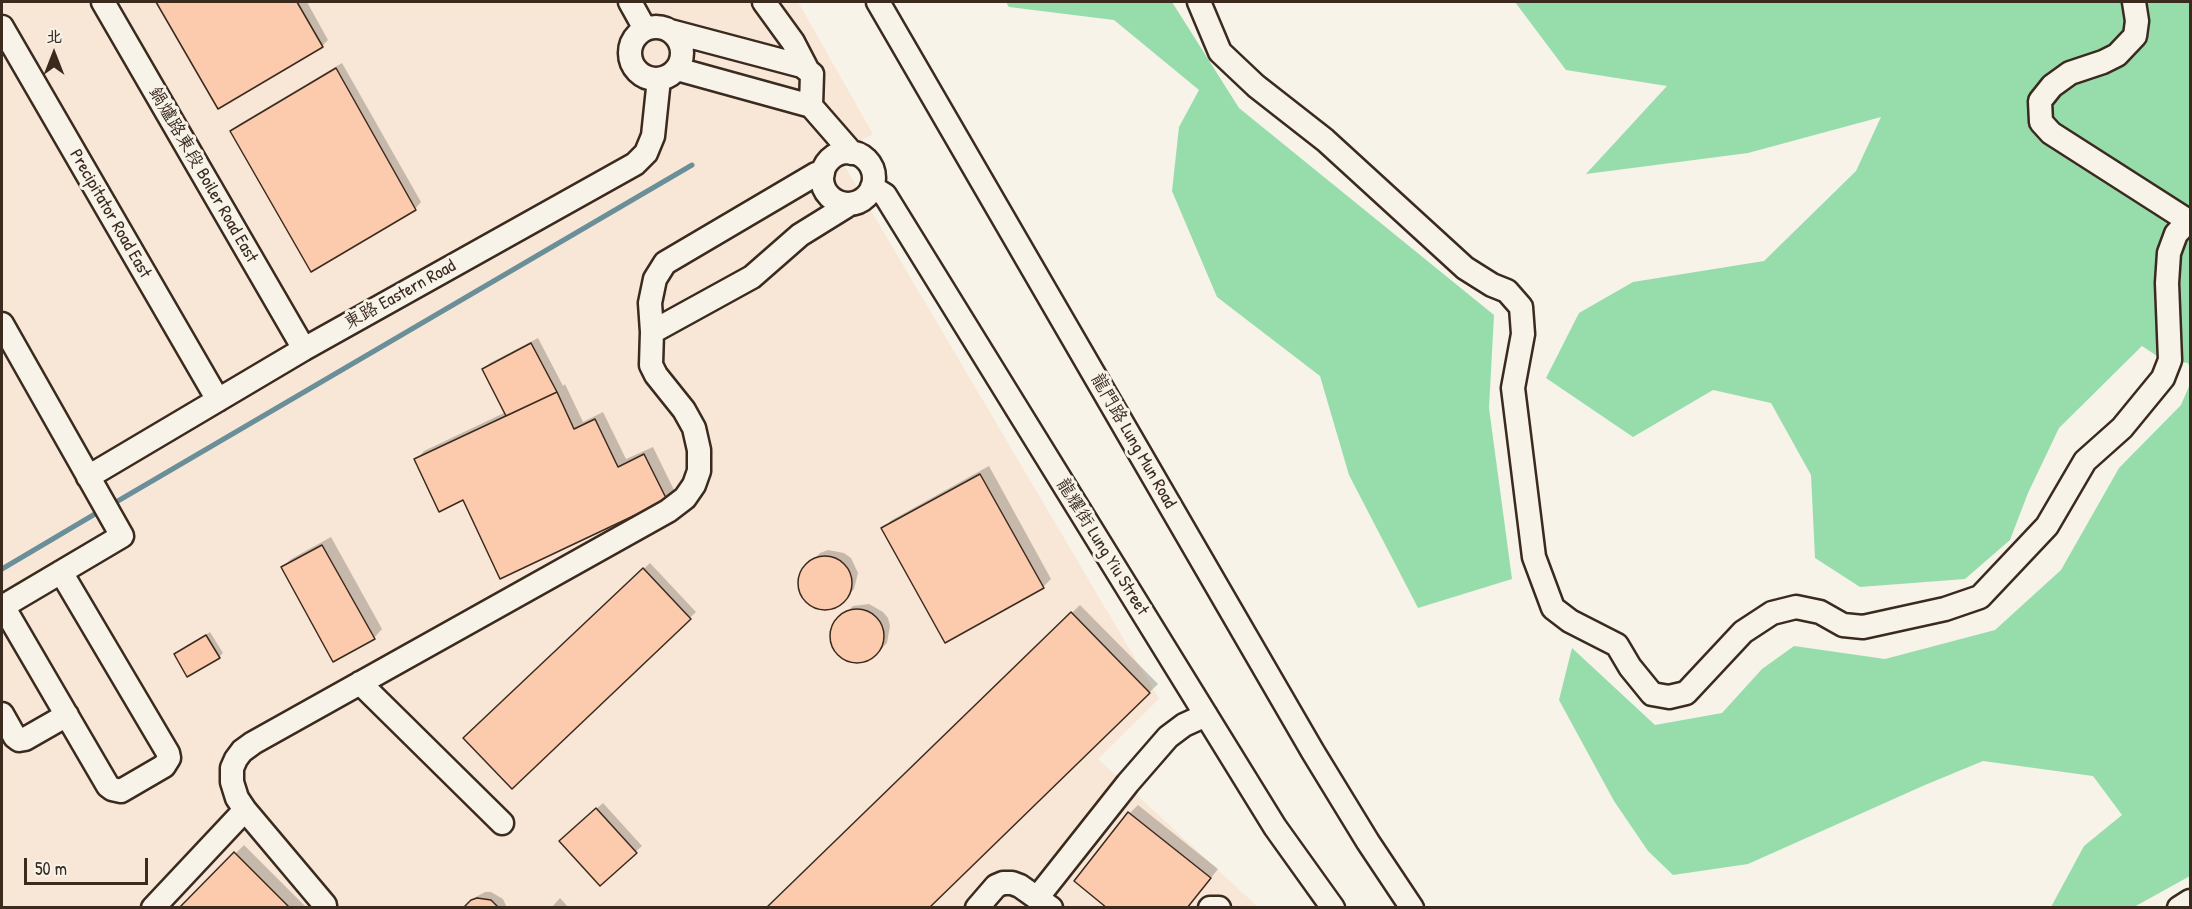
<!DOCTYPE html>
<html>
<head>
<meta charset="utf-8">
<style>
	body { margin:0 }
	#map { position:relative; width:2192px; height:909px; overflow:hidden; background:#f7f3e8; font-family:"Patrick Hand","LXGW WenKai TC",sans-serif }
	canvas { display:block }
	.frame { position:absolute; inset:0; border:3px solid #3b2a1e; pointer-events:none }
	.north { position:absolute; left:24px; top:24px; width:60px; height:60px; -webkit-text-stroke:4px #f7f3e8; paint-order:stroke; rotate:0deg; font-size:16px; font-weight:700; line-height:24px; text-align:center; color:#3b2a1e }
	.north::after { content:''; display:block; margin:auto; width:21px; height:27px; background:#3b2a1e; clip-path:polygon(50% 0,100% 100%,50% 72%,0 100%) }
	.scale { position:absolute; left:24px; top:858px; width:124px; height:27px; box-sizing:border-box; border:3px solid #3b2a1e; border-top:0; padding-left:8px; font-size:18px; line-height:21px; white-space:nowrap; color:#3b2a1e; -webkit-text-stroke:4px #f7f3e8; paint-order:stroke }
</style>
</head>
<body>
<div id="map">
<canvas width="2192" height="909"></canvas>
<div class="frame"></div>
<div class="north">北</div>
<div class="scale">50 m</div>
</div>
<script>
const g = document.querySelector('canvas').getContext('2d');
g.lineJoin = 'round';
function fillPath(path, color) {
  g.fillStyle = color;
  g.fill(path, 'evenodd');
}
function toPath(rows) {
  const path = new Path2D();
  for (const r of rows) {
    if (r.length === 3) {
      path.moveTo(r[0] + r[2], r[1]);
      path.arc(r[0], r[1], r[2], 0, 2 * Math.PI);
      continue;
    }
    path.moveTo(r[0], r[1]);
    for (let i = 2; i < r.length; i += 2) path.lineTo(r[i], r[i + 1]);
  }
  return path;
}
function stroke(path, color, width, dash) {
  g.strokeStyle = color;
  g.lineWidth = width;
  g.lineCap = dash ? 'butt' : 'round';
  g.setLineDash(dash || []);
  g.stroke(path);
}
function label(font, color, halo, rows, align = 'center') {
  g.font = font + ' "Patrick Hand","LXGW WenKai TC",sans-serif';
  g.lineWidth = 6;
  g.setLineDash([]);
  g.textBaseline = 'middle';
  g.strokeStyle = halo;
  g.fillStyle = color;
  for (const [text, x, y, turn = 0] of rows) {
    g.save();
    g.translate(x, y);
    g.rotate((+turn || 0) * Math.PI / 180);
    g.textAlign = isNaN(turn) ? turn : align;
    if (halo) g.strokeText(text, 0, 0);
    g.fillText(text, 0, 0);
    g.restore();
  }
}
fillPath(toPath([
	[2,2,798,2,873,134,837,153,1159,699,1098,759,1258,907,2,908]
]), '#f8e7d6');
fillPath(toPath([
	[1006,2,1172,2,1239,108,1494,315,1489,408,1512,579,1418,608,1349,475,1320,376,1217,297,1172,191,1179,127,1199,90,1114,20,1009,7],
	[1515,2,2190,2,2190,369,2188,363,2163,360,2142,346,2059,428,2028,493,2010,540,1965,579,1860,587,1815,558,1811,475,1771,403,1713,390,1633,437,1546,378,1579,313,1633,282,1764,261,1856,171,1881,117,1748,153,1586,174,1667,86,1566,70],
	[2190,384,2190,876,2134,907,2051,907,2084,846,2122,815,2093,776,1983,761,1925,785,1748,864,1673,875,1648,851,1614,801,1559,700,1572,648,1655,725,1722,713,1762,669,1794,646,1885,659,1995,630,2061,570,2119,468,2181,405]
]), '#96ddab');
fillPath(toPath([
	[158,2,307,2,328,40,322,46,219,107],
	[342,63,421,202,415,209,232,131,238,125],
	[538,338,563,386,565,384,583,422,603,412,626,459,653,447,674,490,666,499,463,498,416,460,424,451,506,412,484,369,490,363],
	[989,466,1051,579,1043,587,883,528,892,520],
	[331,537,382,629,374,638,283,567,291,559],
	[828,550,844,553,851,558,858,573,854,589,848,596,841,603,824,609,816,607,808,603,799,588,802,571,820,553],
	[650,563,696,612,512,787,465,738],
	[869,604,883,612,888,618,890,626,887,643,874,656,866,661,857,662,841,656,835,650,832,632,834,625,853,606],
	[1080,605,1158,684,927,908,768,908],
	[210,632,223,653,219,657,176,654],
	[603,803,642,846,600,884,567,835],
	[1138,805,1218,869,1187,908,1130,813],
	[244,845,307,908,181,908],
	[485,892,491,892,503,899,507,908,466,908,474,898],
	[560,898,569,908,551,908]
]), '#0003');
stroke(toPath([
	[111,505,692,165],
	[2,569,100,511]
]), '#6a8f99', 5);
const building = toPath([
	[156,2,297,2,323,47,218,109,156,2],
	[336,68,416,210,311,272,230,131,336,68],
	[531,343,557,392,506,416,482,369,531,343],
	[557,392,574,429,595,419,618,467,644,454,667,500,500,579,463,500,439,512,414,459,557,392],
	[980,474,1044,588,945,643,881,528,980,474],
	[322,545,375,639,333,662,281,567,322,545],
	[825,583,27],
	[643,568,691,619,512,789,463,738,643,568],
	[857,636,27],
	[1071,612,1150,693,929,908,766,908,1071,612],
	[206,635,220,658,187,677,174,654,206,635],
	[596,808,637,853,600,886,559,841,596,808],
	[1128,812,1211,878,1187,908,1107,908,1074,881,1128,812],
	[234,852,290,908,179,908,234,852],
	[477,898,491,900,499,908,463,908,471,900,477,898]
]);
fillPath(building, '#fccaac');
stroke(building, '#3b2a1e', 1.5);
const minor = toPath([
	[103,2,304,349],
	[630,2,645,29],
	[764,2,793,42,807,69],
	[878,2,1313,752,1368,842,1412,908],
	[1199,2,1220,52,1256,86,1325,140,1465,268,1492,285,1507,291,1521,307,1523,334,1513,388,1534,557,1553,608,1570,621,1617,645,1630,667,1652,694,1669,697,1686,693,1743,632,1772,613,1796,607,1820,612,1843,625,1863,627,1945,609,1980,597,2047,526,2085,461,2122,428,2163,378,2170,360,2167,283,2169,253,2176,234,2188,221],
	[2134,2,2137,21,2135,36,2117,55,2103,62,2070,73,2052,86,2040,101,2041,122,2051,133,2190,222],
	[656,53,26],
	[2,27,218,400],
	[670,31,802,66,812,74,811,106],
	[677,69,811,106,852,153],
	[848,178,26],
	[872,187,885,195,1275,827,1333,908],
	[2,324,122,536,2,607],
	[652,332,752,277,800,235,850,204],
	[88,477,304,349,635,164,646,153,653,136,659,79],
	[3,606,108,786,112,789,121,791,164,766,169,758,168,753,61,572],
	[360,683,502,823],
	[2,714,15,737,19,740,25,739,67,715],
	[1037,898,1128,783,1168,737,1184,725,1206,715],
	[325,905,245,810,237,798,232,782,232,768,236,759,242,751,253,743,668,511,685,498,694,485,699,471,699,450,694,428,684,410,656,375,651,365,652,332,650,303,655,279,665,263,816,174,823,173],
	[153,908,245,810],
	[977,908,996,886,1003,883,1012,883,1020,886,1051,908],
	[1210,908,1219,908],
	[2179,908,2190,901]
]);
stroke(minor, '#3b2a1e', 27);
stroke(minor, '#f7f3e8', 22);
label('18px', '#3b2a1e', '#f7f3e8', [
	["鍋爐路東段 Boiler Road East",203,175,60],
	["Precipitator Road East",110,214,60],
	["東路 Eastern Road",400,295,-29],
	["龍門路 Lung Mun Road",1133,441,60],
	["龍耀街 Lung Yiu Street",1102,547,58]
]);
</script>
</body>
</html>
